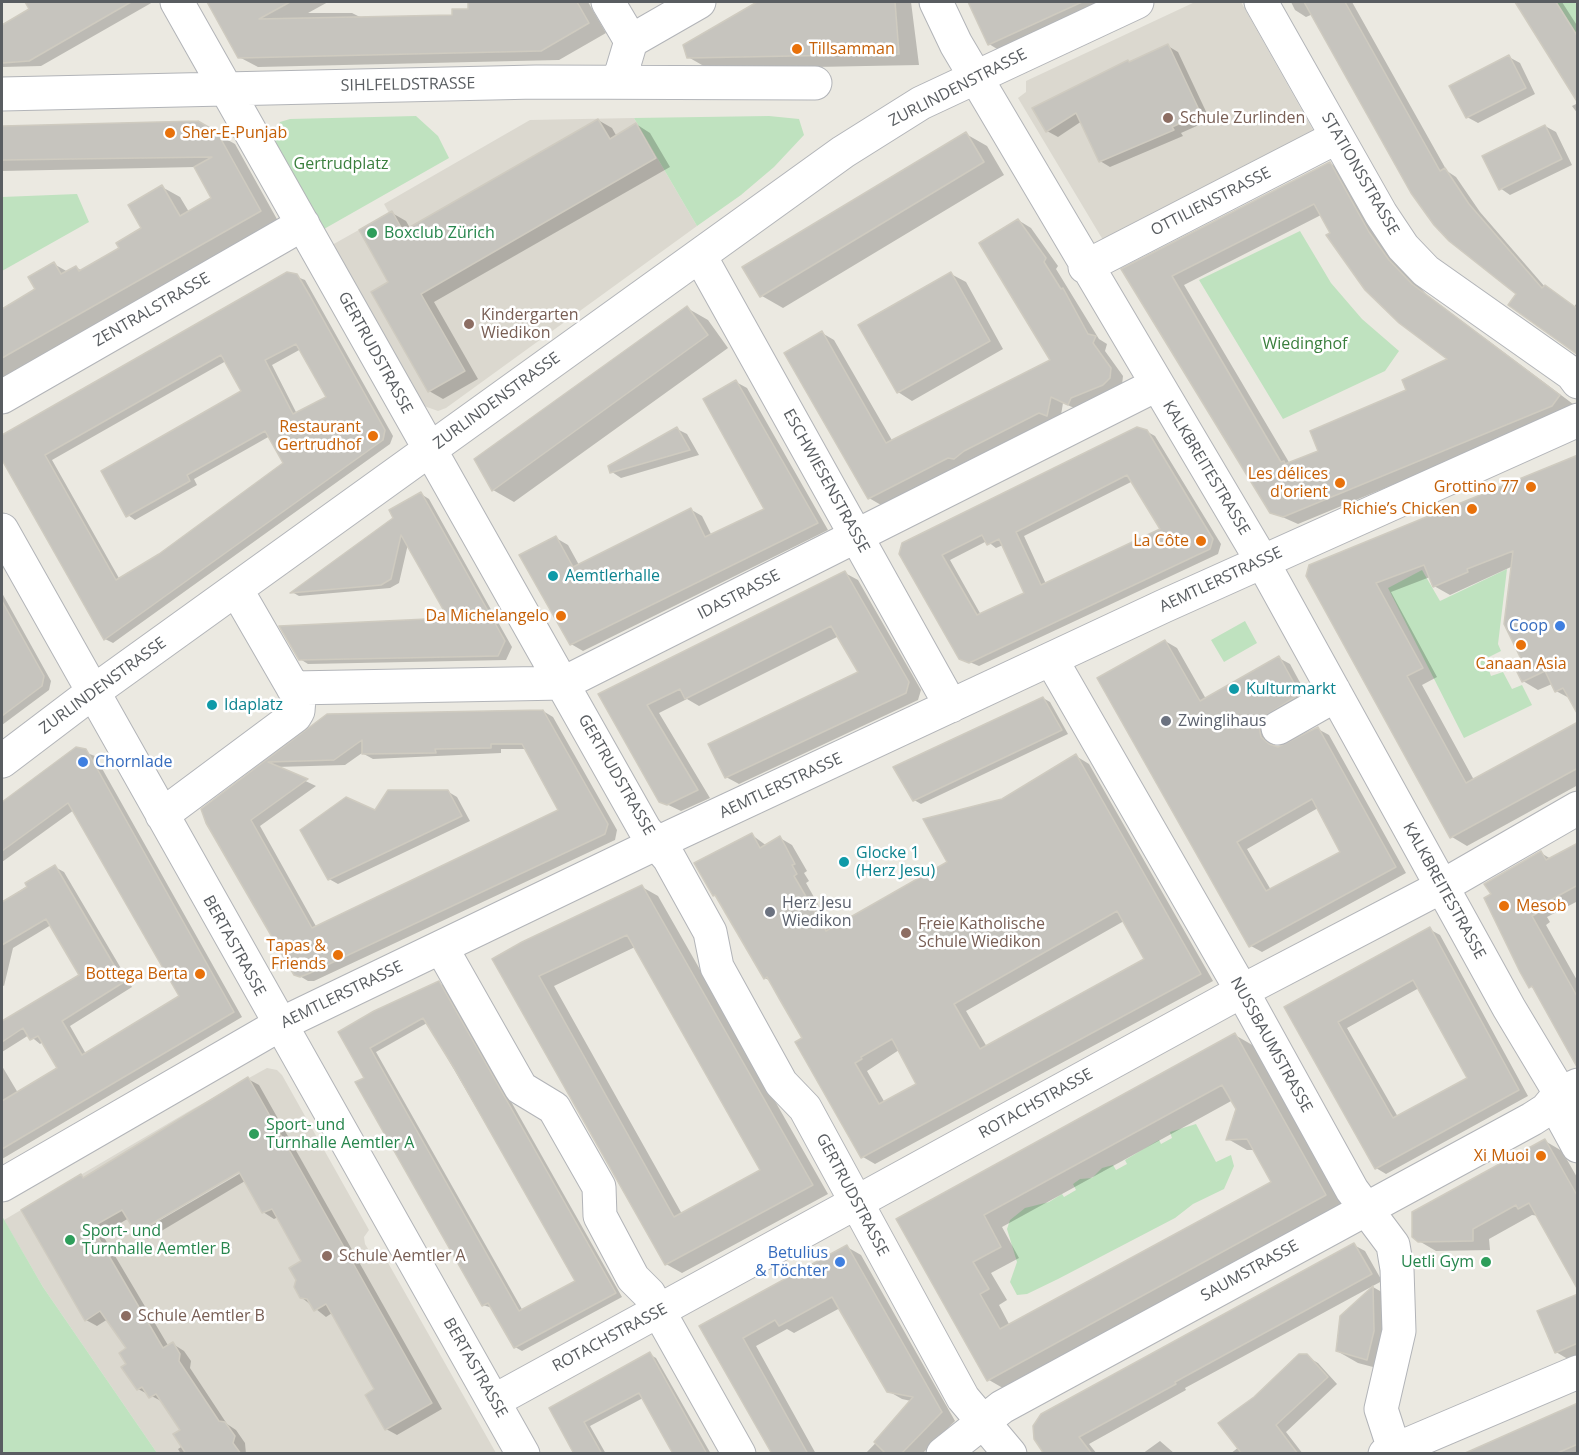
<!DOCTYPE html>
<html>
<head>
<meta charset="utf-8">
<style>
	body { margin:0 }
	#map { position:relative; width:1579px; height:1455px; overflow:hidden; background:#ebe9e1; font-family:"Open Sans",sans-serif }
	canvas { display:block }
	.frame { position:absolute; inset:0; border:3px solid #595d61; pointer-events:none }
</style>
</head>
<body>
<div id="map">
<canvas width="1579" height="1455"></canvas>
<div class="frame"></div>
</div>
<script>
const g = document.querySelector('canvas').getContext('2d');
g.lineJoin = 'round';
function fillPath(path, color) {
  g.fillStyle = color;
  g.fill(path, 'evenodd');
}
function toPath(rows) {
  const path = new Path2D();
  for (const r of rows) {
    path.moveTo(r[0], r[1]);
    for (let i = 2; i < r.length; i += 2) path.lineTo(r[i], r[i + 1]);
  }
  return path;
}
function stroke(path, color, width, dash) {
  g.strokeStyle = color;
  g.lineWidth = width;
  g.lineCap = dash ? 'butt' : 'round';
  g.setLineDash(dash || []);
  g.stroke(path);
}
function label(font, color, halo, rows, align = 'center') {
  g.font = font + ' "Open Sans",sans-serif';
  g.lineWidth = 5;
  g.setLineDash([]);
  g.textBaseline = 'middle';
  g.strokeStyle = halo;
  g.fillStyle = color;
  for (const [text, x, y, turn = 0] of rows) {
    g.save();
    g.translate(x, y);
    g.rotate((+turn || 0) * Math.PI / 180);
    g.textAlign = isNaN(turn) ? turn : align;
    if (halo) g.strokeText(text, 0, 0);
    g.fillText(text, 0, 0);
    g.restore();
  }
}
fillPath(toPath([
	[1195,2,1241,2,1317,137,1106,245,1018,98,1026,92,1026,81],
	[634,118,697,226,446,408,438,411,424,406,332,245,389,213,384,204,530,120],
	[267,1068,277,1070,282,1075,369,1230,364,1237,365,1244,375,1260,380,1263,387,1261,496,1453,157,1453,43,1287,4,1220,191,1110]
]), '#dbd8cf');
fillPath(toPath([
	[1556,2,1575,2,1577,6,1577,37],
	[416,116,438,136,449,158,324,229,275,144,273,136,280,122,290,119],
	[769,116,799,119,804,135,774,167,741,195,697,226,634,118],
	[77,194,89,222,2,271,2,197],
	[1300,231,1331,283,1362,319,1399,351,1385,371,1283,419,1199,280],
	[1507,569,1498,644,1501,651,1485,659,1491,676,1503,672,1512,689,1522,685,1532,705,1464,738,1388,588,1422,570,1440,601],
	[1245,621,1257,643,1224,662,1211,640],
	[1196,1124,1216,1162,1231,1155,1234,1166,1224,1189,1193,1204,1175,1218,1058,1279,1027,1294,1017,1295,1010,1282,1017,1262,1007,1229,1010,1220,1025,1208,1049,1202,1062,1194,1064,1197,1076,1190,1073,1184,1080,1179,1092,1178,1102,1168,1113,1165,1116,1170,1127,1164,1125,1160,1159,1140,1161,1144,1172,1138,1170,1132],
	[2,1216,43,1287,157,1453,2,1453]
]), '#bfe2bf');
fillPath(toPath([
	[45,2,153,2,41,66,2,67,2,25],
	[218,2,328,2,308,13,352,13,362,18,453,17,470,10,470,2,588,2,606,33,559,60,258,67,239,57,211,6],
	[760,2,911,2,919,65,709,69,688,57,684,45],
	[969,2,1109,2,1002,52,989,44],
	[1291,2,1352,2,1447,171,1456,177,1480,212,1545,287,1574,307,1578,301,1578,353,1519,294,1313,14,1306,17,1295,10],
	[1516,2,1562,2,1578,27,1578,100],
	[1168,46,1178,52,1210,120,1181,133,1183,136,1110,167,1100,161,1082,121,1058,137,1047,131,1130,63],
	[1509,57,1520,63,1535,94,1478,123,1467,117],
	[1578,103,1578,114,1572,106],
	[598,120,612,128,617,137,636,124,650,133,670,167,434,302,478,379,443,399,429,391,390,283,392,213,406,221,410,228],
	[197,123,235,144,278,221,2,379,2,310,37,290,54,264,68,272,76,267,82,271,121,249,143,228,162,187,180,197,189,212,213,198,196,167,2,171,2,127],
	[1545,126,1556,132,1572,165,1510,195,1500,188],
	[966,134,987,146,1004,175,783,308,762,296,744,267],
	[1330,163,1344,172,1403,269,1426,294,1573,404,1566,413,1298,524,1271,512,1124,270],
	[1321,215,1332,234,1329,236,1353,273,1385,308,1450,360,1320,452,1290,464,1184,285],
	[1018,220,1031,228,1058,266,1056,269,1099,339,1107,344,1105,351,1123,376,1122,385,1081,411,1063,403,1060,421,962,465,881,505,869,498,822,333,834,340,893,442,1052,360],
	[287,273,305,280,393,436,390,444,113,643,105,639,2,457,2,437],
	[301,349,328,397,297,414,272,365],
	[226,361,243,392,128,515,135,520,197,485,194,479,270,436,285,463,159,555,120,580,52,460],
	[951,274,966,282,1003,349,912,401,898,392],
	[687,308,708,320,728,348,514,502,493,490],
	[736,382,747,388,828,530,583,651,571,644,521,555,556,538,568,545,579,565,690,509,702,516,712,536,766,509],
	[677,429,687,434,699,455,621,478,612,472],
	[1146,431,1155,436,1221,544,1218,554,979,666,960,658,900,553],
	[1133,481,1162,530,1046,584,1024,536],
	[987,541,996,548,1003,545,1026,594,981,615,950,560],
	[1578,456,1571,699,1556,691,1552,684,1538,690,1523,681,1524,662,1513,566,1450,595,1434,586,1430,577,1391,592,1437,677,1422,685,1474,780,1578,724,1578,785,1467,846,1452,837,1307,576],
	[421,494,429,499,512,647,506,660,308,664,300,659,451,619,408,544,399,583,390,588,299,596,292,592,395,518],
	[845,573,858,580,921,690,918,700,739,784,726,777,860,673,839,636,699,706,687,699,659,713,710,798,681,811,660,801,600,694],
	[2,593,51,681,49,690,2,725],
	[1165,641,1177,648,1206,699,1279,658,1290,664,1310,701,1270,734,1273,745,1279,748,1318,729,1329,735,1406,873,1262,952,1251,946],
	[1318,808,1342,852,1271,890,1247,849],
	[1043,698,1050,702,1068,734,921,804,914,800],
	[543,711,553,717,617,830,615,840,314,981,308,981,298,975,203,810,328,716],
	[501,749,526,749,560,811,317,928,260,826,316,786,276,767,345,765,362,753,373,759,501,753],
	[76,749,95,756,242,1017,2,1159,2,1066,18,1093,59,1068,43,1042,40,1044,29,1035,2,1052,2,1023,81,975,51,925,13,948,4,986,2,985,2,903,55,867,64,872,132,987,70,1026,86,1054,181,997,74,810,2,862,2,803],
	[1076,756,1089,764,1213,981,875,1164,863,1157,804,1039,772,982,765,978,719,898,714,895,752,835,767,846,780,838,792,845,807,871,804,873,809,881,806,883,832,929,949,863,1002,800],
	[1124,921,1146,959,987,1047,966,1011],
	[899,1050,918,1085,885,1103,867,1071],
	[447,791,457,797,470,821,338,884,329,879,375,812],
	[1578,849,1578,901,1547,917,1550,922,1546,925,1578,982,1578,1061,1537,990,1531,987,1491,913,1541,853,1551,859],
	[642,887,658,896,828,1194,682,1273,666,1264,522,943],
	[635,947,762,1170,682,1214,554,986],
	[1429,929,1440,935,1528,1096,1386,1174,1376,1168,1286,1008],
	[1419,988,1469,1079,1398,1117,1347,1028],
	[439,983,446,987,622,1297,522,1351,515,1347,492,1308,483,1305,340,1032],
	[427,1023,577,1281,523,1311,376,1052],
	[1235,1035,1254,1046,1345,1206,1008,1391,989,1380,898,1219],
	[1233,1100,1237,1109,1228,1139,1247,1150,1255,1150,1273,1182,1010,1326,999,1305,1007,1300,991,1273,1019,1258,1002,1227],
	[248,1079,259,1085,442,1409,397,1435,386,1429,376,1389,332,1313,326,1317,301,1297,303,1262,278,1217,274,1219,263,1212,245,1181,148,1239,137,1232,129,1218,102,1234,169,1347,173,1344,184,1351,191,1361,190,1368,227,1424,236,1430,245,1443,246,1454,181,1454,178,1449,183,1446,182,1430,163,1402,138,1389,128,1364,128,1349,108,1319,97,1326,86,1320,81,1176,85,1178],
	[244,1167,246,1170,140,1232,140,1229],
	[1545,1141,1562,1151,1578,1179,1578,1287,1539,1216,1532,1215,1489,1239,1490,1250,1436,1251,1419,1241],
	[1354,1245,1365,1251,1382,1281,1185,1388,1186,1390,1089,1444,1097,1454,1046,1454],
	[847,1247,861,1255,955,1421,922,1454,865,1454,895,1423,911,1401,902,1399,888,1391,840,1308,794,1333,787,1329,756,1346,816,1454,773,1454,702,1326],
	[1373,1287,1394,1299,1388,1371,1358,1363,1337,1351],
	[1578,1295,1578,1360,1573,1362,1556,1352],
	[649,1354,656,1358,711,1454,674,1454,643,1398,590,1426,606,1454,576,1454,551,1409],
	[1306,1356,1318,1363,1337,1384,1286,1432,1303,1454,1230,1454,1239,1447,1255,1398],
	[1578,1405,1578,1454,1467,1454],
	[1160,1441,1175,1454,1142,1454]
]), '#0003');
const building = toPath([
	[25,2,131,2,29,61,2,63,2,25,29,9,25,2],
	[207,2,290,2,259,19,452,15,452,9,468,9,468,2,577,2,589,23,541,51,238,58,207,2],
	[757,2,895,2,899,54,687,58,683,45,757,2],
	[968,2,1082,2,988,45,968,2],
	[1304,2,1345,2,1440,171,1445,168,1469,204,1542,288,1545,285,1578,309,1578,355,1508,305,1516,294,1449,241,1434,225,1411,193,1304,2],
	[1515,2,1556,2,1578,37,1578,103,1515,2],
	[1168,44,1201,114,1172,127,1174,130,1099,162,1076,113,1046,132,1032,108,1128,60,1129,62,1168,44],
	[1509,55,1526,88,1466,118,1449,86,1509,55],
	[598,119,610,139,636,123,656,158,421,294,465,371,428,392,371,292,388,282,359,230,392,211,403,231,598,119],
	[198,121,217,132,261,211,2,358,2,309,35,289,28,277,54,262,61,274,76,266,79,271,119,248,116,243,141,228,128,205,162,185,180,216,211,198,194,167,212,157,2,160,2,126,198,121],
	[1545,125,1562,159,1499,190,1482,156,1545,125],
	[966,132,984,162,760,297,742,267,966,132],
	[1330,162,1369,232,1389,260,1412,284,1560,395,1552,406,1283,517,1270,513,1121,269,1330,162],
	[1314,204,1330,233,1326,235,1365,290,1399,323,1447,359,1402,380,1406,390,1310,431,1318,451,1285,464,1284,461,1281,462,1172,276,1314,204],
	[1018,219,1046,258,1044,262,1061,289,1063,288,1088,334,1096,336,1093,343,1111,368,1110,378,1103,385,1071,398,1068,405,1051,397,1047,416,1039,413,964,451,954,459,948,458,868,499,784,353,822,331,886,443,1050,360,979,243,1018,219],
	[287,272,297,274,310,296,385,430,383,440,104,640,2,460,2,435,287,272],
	[296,344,326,397,293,414,265,360,296,344],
	[221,355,241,391,101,471,126,517,190,481,187,475,265,431,283,463,159,554,116,580,45,455,221,355],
	[951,272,990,341,897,393,858,325,951,272],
	[687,306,708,335,492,491,474,459,687,306],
	[736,380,818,523,570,645,519,555,556,536,573,567,691,508,705,537,764,509,703,399,736,380],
	[677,427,690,450,610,473,608,466,677,427],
	[1137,427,1147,430,1213,539,1210,549,969,663,959,659,899,554,902,543,1137,427],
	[1127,475,1160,529,1041,585,1016,532,1127,475],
	[982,535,987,545,999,539,1024,593,977,615,942,555,982,535],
	[1578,455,1578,715,1563,688,1555,692,1545,671,1522,682,1514,666,1522,661,1504,624,1513,551,1467,569,1468,572,1433,587,1424,565,1376,583,1423,668,1407,676,1466,783,1578,722,1578,768,1450,838,1306,576,1309,565,1578,455],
	[421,492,505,641,498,656,299,660,279,626,448,618,401,535,391,579,381,585,290,593,393,518,389,510,421,492],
	[845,571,909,682,906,693,725,778,708,744,858,672,831,626,685,699,680,689,647,705,698,790,667,805,659,802,598,694,845,571],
	[2,601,44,676,42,686,2,716,2,601],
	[1165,640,1200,701,1279,656,1300,694,1262,718,1259,727,1261,737,1269,744,1278,747,1318,727,1396,867,1249,947,1097,678,1165,640],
	[1312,799,1340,852,1266,891,1237,842,1312,799],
	[1043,697,1062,730,913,801,893,767,1043,697],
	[543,710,608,824,605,834,310,973,300,977,294,975,206,823,201,809,327,714,543,710],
	[362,740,362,754,436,753,435,749,491,748,491,744,522,744,558,810,312,928,251,820,308,779,268,762,334,760,362,740],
	[76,747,86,749,234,1012,2,1149,2,1101,57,1068,38,1036,30,1040,23,1028,2,1042,2,1021,79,975,46,919,2,945,2,902,27,887,25,883,55,865,124,982,62,1021,82,1055,179,996,68,803,2,851,2,802,76,747],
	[1076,754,1201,974,861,1158,795,1042,802,1038,780,1000,767,977,764,979,715,895,713,896,694,863,752,833,760,848,780,836,795,864,792,865,797,874,794,876,826,931,947,862,923,819,1002,799,1076,754],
	[1117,911,1144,959,980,1049,954,1004,1117,911],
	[892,1039,916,1084,879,1104,855,1063,862,1059,861,1057,892,1039],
	[388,790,448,790,462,816,328,880,300,830,346,797,375,810,388,790],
	[1578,843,1578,885,1534,909,1536,914,1532,916,1578,998,1577,1067,1532,986,1529,988,1520,972,1484,898,1491,894,1484,884,1541,851,1546,860,1578,843],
	[642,885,813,1185,665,1265,492,959,522,942,642,885],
	[627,935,760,1170,674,1217,539,976,627,935],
	[1430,927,1519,1090,1375,1169,1284,1007,1430,927],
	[1413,980,1467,1078,1393,1118,1338,1022,1413,980],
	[439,981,616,1293,514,1348,488,1303,482,1306,355,1082,364,1078,338,1032,374,1011,439,981],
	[423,1018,454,1068,575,1281,519,1311,370,1048,423,1018],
	[1235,1033,1326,1195,987,1381,896,1219,1235,1033],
	[1222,1085,1236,1109,1226,1140,1247,1139,1271,1182,1000,1329,980,1294,989,1289,973,1262,1001,1247,984,1215,1222,1085],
	[248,1077,432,1403,385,1430,365,1395,374,1389,326,1304,314,1311,307,1299,300,1298,294,1287,296,1280,289,1268,301,1261,272,1209,262,1213,239,1172,136,1233,122,1210,92,1227,163,1348,173,1342,180,1354,179,1361,219,1421,225,1422,235,1436,233,1443,241,1454,186,1454,173,1434,180,1430,156,1394,149,1398,142,1387,137,1390,121,1367,126,1364,119,1353,126,1348,100,1311,85,1321,21,1210,81,1174,83,1178,248,1077],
	[1545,1139,1578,1197,1578,1290,1529,1203,1518,1209,1516,1205,1473,1229,1473,1241,1418,1242,1412,1237,1412,1212,1545,1139],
	[1354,1243,1372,1274,1175,1382,1176,1384,1079,1437,1092,1454,1044,1454,1034,1439,1033,1426,1041,1414,1354,1243],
	[847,1245,942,1412,901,1454,886,1454,874,1442,913,1397,887,1392,832,1297,779,1326,775,1320,743,1338,808,1454,772,1454,699,1326,847,1245],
	[1373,1286,1374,1331,1367,1360,1336,1351,1340,1316,1373,1286],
	[1578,1294,1578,1343,1555,1353,1537,1311,1578,1294],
	[650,1352,707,1454,673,1454,639,1393,584,1422,602,1454,574,1454,549,1408,650,1352],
	[1299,1354,1307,1354,1328,1377,1276,1425,1298,1454,1242,1454,1218,1423,1254,1397,1299,1354],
	[1578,1403,1578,1444,1555,1454,1463,1454,1578,1403]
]);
fillPath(building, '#c6c4be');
stroke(building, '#cfcbc0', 1.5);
const minor = toPath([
	[177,2,645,830,669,858,710,932,717,967,781,1083,805,1108,963,1398,1010,1454],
	[608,2,631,41],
	[936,2,956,44,1262,561,1509,1008,1560,1093,1578,1103],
	[1261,2,1381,214,1403,247,1426,271,1572,374,1578,382],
	[619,81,631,41,699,2],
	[2,94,536,82,815,83],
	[700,256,951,706],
	[1085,267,1337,137],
	[2,397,303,224],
	[2,530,523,1454],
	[1051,659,1242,991,1352,1190,1393,1245,1397,1269,1399,1331,1381,1409,1394,1449],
	[293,688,564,683,1156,385],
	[1278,728,1322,703,1334,691],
	[2,761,93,692,843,152,921,103,1137,2],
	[162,815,295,716,298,711,299,698,236,589],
	[441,947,521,1088,554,1108,599,1187,600,1216,633,1278,649,1294,739,1454],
	[1560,1093,1561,1115,1578,1146],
	[2,1185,279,1025,655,844,1164,606,1578,420],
	[494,1401,1242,991,1441,887,1578,808],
	[943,1454,1002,1407,1532,1119,1546,1110,1560,1093,1578,1085],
	[1385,1454,1578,1372]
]);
stroke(minor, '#b2b4b8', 35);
stroke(minor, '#fff', 33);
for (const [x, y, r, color] of [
	[797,49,6,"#e8710a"],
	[1168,118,6,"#8d6e63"],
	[170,133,6,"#e8710a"],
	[372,233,6,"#2e9e5b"],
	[469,324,6,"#8d6e63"],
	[373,436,6,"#e8710a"],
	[1340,483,6,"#e8710a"],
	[1531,487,6,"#e8710a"],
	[1472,509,6,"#e8710a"],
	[1201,541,6,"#e8710a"],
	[553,576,6,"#0f9aa8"],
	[561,616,6,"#e8710a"],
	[1560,626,6,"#3f7fe0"],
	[1521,645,6,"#e8710a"],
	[1234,689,6,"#0f9aa8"],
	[212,705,6,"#0f9aa8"],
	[1166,721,6,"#6b7280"],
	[83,762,6,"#3f7fe0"],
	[844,862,6,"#0f9aa8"],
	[1504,906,6,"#e8710a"],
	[770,912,6,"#6b7280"],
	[906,933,6,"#8d6e63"],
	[338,955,6,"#e8710a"],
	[200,974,6,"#e8710a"],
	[254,1134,6,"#2e9e5b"],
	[1541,1156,6,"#e8710a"],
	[70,1240,6,"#2e9e5b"],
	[327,1256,6,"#8d6e63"],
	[840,1262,6,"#3f7fe0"],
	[1486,1262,6,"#2e9e5b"],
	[126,1316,6,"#8d6e63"]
]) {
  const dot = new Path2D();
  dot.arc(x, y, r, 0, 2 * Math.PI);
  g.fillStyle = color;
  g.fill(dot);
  stroke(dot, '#fff', 2);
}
label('16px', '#c56008', '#fff', [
	["Tillsamman",809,49,"left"],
	["Sher-E-Punjab",182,133,"left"],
	["Restaurant",361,427],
	["Gertrudhof",361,445],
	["Les délices",1328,474],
	["d'orient",1328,492],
	["Grottino 77",1519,487],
	["Richie’s Chicken",1460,509],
	["La Côte",1189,541],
	["Da Michelangelo",549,616],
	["Canaan Asia",1521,664,"center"],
	["Mesob",1516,906,"left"],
	["Tapas &",326,946],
	["Friends",326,964],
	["Bottega Berta",188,974],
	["Xi Muoi",1529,1156]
], 'right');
label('16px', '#595d61', '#fff', [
	["SIHLFELDSTRASSE",408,85,-1],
	["ZURLINDENSTRASSE",958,88,-27],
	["STATIONSSTRASSE",1360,174,60],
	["OTTILIENSTRASSE",1211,202,-27],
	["ZENTRALSTRASSE",152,310,-30],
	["GERTRUDSTRASSE",375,353,61],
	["ZURLINDENSTRASSE",497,401,-36],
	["KALKBREITESTRASSE",1206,468,59],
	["ESCHWIESENSTRASSE",826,481,61],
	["AEMTLERSTRASSE",1221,580,-25],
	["IDASTRASSE",739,595,-27],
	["ZURLINDENSTRASSE",103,686,-36],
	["GERTRUDSTRASSE",616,775,60],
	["AEMTLERSTRASSE",781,786,-25],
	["KALKBREITESTRASSE",1444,891,61],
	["BERTASTRASSE",234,946,61],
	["AEMTLERSTRASSE",342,995,-26],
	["NUSSBAUMSTRASSE",1271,1045,61],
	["ROTACHSTRASSE",1036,1104,-29],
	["GERTRUDSTRASSE",852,1195,62],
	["SAUMSTRASSE",1250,1271,-29],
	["ROTACHSTRASSE",610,1338,-28],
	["BERTASTRASSE",475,1368,60]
]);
label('16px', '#785e54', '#fff', [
	["Schule Zurlinden",1180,118],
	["Kindergarten",481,315],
	["Wiedikon",481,333],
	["Freie Katholische",918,924],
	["Schule Wiedikon",918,942],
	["Schule Aemtler A",339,1256],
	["Schule Aemtler B",138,1316]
], 'left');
label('16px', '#3a7f3d', '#fff', [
	["Gertrudplatz",341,164],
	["Wiedinghof",1305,344]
]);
label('16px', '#27864d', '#fff', [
	["Boxclub Zürich",384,233],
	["Sport- und",266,1125],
	["Turnhalle Aemtler A",266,1143],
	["Sport- und",82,1231],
	["Turnhalle Aemtler B",82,1249],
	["Uetli Gym",1474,1262,"right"]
], 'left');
label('16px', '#0d838f', '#fff', [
	["Aemtlerhalle",565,576],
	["Kulturmarkt",1246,689],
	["Idaplatz",224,705],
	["Glocke 1",856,853],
	["(Herz Jesu)",856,871]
], 'left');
label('16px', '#366cbe', '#fff', [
	["Coop",1548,626],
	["Chornlade",95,762,"left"],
	["Betulius",828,1253],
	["& Töchter",828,1271]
], 'right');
label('16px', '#5b616d', '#fff', [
	["Zwinglihaus",1178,721],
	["Herz Jesu",782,903],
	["Wiedikon",782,921]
], 'left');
</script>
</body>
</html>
